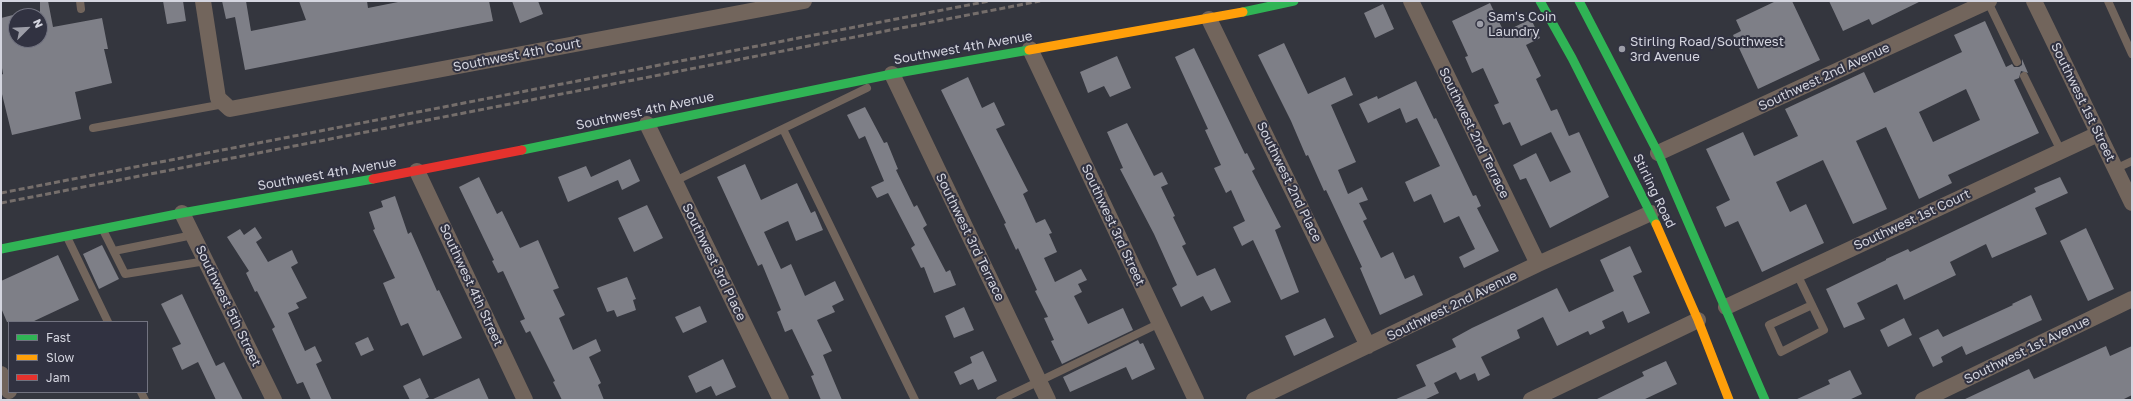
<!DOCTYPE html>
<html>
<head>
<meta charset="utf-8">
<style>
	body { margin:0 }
	#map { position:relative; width:2133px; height:401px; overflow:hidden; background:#34363e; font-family:"Golos Text",sans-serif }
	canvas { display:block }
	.frame { position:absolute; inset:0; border:2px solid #d4d5df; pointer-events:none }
	.legend { position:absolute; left:8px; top:321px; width:140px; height:72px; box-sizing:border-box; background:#313241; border:1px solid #727380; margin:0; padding:5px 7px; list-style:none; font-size:12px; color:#d4d5df }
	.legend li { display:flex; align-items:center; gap:8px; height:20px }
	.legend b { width:20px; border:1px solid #727380 }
	.north { position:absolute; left:8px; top:8px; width:40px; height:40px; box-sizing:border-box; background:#313241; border:1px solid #727380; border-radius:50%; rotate:66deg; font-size:11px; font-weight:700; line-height:16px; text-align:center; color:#d4d5df }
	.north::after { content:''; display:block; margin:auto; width:14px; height:18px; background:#9c9da7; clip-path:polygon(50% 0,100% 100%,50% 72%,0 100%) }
</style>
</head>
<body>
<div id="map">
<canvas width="2133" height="401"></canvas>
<div class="frame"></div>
<ul class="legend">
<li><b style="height:5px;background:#30b455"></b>Fast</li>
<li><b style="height:5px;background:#ff9f0a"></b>Slow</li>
<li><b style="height:5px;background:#e5322d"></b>Jam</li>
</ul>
<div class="north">N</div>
</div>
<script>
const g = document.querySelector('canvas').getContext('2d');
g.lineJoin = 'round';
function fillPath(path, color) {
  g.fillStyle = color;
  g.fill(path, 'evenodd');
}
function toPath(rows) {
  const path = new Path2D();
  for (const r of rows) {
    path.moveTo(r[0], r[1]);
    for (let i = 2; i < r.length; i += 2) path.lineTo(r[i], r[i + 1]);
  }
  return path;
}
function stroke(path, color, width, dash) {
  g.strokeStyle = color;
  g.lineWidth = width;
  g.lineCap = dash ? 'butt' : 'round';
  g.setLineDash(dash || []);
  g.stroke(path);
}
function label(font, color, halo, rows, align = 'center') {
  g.font = font + ' "Golos Text",sans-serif';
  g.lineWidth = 4;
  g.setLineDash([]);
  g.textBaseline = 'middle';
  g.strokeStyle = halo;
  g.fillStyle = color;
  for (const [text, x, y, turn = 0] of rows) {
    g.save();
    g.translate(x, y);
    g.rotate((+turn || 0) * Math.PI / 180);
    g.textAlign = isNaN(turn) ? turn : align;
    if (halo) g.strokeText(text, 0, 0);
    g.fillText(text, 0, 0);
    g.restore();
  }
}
fillPath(toPath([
	[40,1,48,1,53,27,102,18,108,49,104,49,112,83,75,92,81,119,12,135,1,90,1,75,3,74,1,62,1,18,13,15,16,40,40,40],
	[163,1,183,1,186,21,167,24],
	[222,1,246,1,251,31,306,20,299,1,367,1,368,8,403,1,489,1,493,21,245,70,235,17,226,19],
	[512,1,538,1,543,14,520,23],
	[1776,1,1792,1,1820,60,1758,89,1733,35,1741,31,1736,20],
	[1829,1,1921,1,1872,25,1869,19,1843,31],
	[1490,3,1504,32,1531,19,1540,38,1526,45,1541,76,1536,79,1551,111,1557,109,1569,136,1579,132,1609,197,1550,228,1526,178,1520,180,1513,165,1536,153,1550,182,1571,172,1551,132,1521,146,1510,122,1503,125,1494,105,1499,103,1483,68,1472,73,1465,57,1468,56,1452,21],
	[1383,4,1394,29,1375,38,1364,13],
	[1985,21,2006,67,2012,64,2014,67,2019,67,2022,65,2022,59,2028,73,2021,71,2019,78,2014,80,2039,133,1948,175,1952,183,1919,199,1886,127,1856,141,1887,209,1853,224,1823,160,1776,182,1790,212,1806,204,1824,243,1762,272,1738,221,1725,227,1716,207,1730,200,1706,149,1743,132,1754,156,1798,136,1785,109,1864,72,1874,93,1962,52,1954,35],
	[1966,89,1980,120,1933,142,1919,112],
	[1284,43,1308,94,1345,77,1353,95,1331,105,1356,162,1338,170,1348,194,1362,187,1368,200,1359,203,1367,219,1363,221,1381,258,1393,252,1405,279,1414,275,1423,295,1380,315,1360,268,1362,267,1326,190,1324,191,1308,155,1306,156,1291,121,1258,55],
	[1194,48,1245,154,1247,153,1255,169,1252,171,1281,227,1275,230,1299,292,1281,300,1253,240,1242,246,1233,227,1245,221,1231,190,1226,193,1214,168,1221,165,1205,130,1208,129,1175,57],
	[1117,56,1131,88,1110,97,1104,86,1088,93,1080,72],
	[968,77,982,108,994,102,1005,125,996,129,1028,191,1023,194,1036,223,1045,219,1052,233,1049,234,1057,252,1044,258,1055,282,1081,269,1087,280,1078,284,1082,292,1074,296,1088,324,1123,308,1133,330,1062,364,1051,341,1054,340,1044,318,1048,317,1035,291,1037,290,1018,248,1016,250,1004,224,1006,223,941,90],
	[1416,81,1434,119,1436,118,1473,196,1476,195,1481,206,1477,208,1499,251,1464,268,1459,257,1475,249,1459,216,1444,223,1431,194,1414,202,1405,182,1440,166,1417,118,1406,123,1400,108,1368,123,1359,104,1377,96,1378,99],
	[865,107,884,143,887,142,898,169,896,170,914,207,917,205,927,225,923,228,946,272,950,270,956,285,934,293,924,267,921,268,911,248,915,245,888,193,877,198,871,187,884,181,865,136,859,139,847,115],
	[1127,123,1154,176,1162,172,1168,184,1161,187,1175,216,1173,217,1186,244,1182,246,1197,276,1215,268,1231,302,1211,311,1203,296,1181,307,1172,288,1177,285,1154,234,1120,169,1123,168,1107,132],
	[630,159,640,181,622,190,618,180,568,202,558,177,586,166,591,177],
	[745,164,761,200,797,183,811,213,815,211,823,230,796,241,788,221,764,232,781,269,791,264,805,296,835,281,844,300,832,306,835,312,817,320,832,351,823,355,842,400,821,400,811,376,814,375,792,329,785,332,777,312,781,310,762,264,758,266,717,177],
	[479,177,497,214,502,211,520,248,538,240,559,288,553,290,565,315,559,318,573,350,596,339,601,351,589,357,601,383,598,385,604,400,562,400,553,382,555,381,530,331,526,333,520,321,525,319,503,271,498,273,492,261,494,260,459,187],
	[2060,177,2068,193,2035,208,2047,234,1992,258,1986,244,1950,262,1956,275,1904,300,1897,284,1857,303,1865,319,1844,328,1826,289,1886,260,1886,259,1908,249,1910,252,2036,192,2034,188],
	[395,196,408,234,411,232,437,291,439,290,462,338,423,356,408,323,401,326,383,283,395,278,373,230,375,229,369,212,383,207,381,201],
	[647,205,663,238,634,252,618,218],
	[255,227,262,238,256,242,268,262,292,250,298,263,291,267,307,298,296,303,299,308,288,313,305,351,315,346,322,361,316,364,332,400,311,400,303,382,297,384,272,329,275,327,257,291,255,292,246,273,249,271,227,237,240,229,244,235],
	[2086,228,2114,289,2088,301,2060,241],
	[102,245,119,279,99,289,83,254],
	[1630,246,1642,272,1633,276,1650,313,1628,323,1623,311,1602,321,1605,328,1590,335,1588,331,1557,346,1543,317,1517,330,1520,338,1481,357,1490,375,1478,381,1475,373,1460,380,1456,372,1434,383,1439,393,1424,400,1394,400,1426,386,1416,365,1456,347,1452,339,1472,328,1557,288,1569,312,1614,291,1600,260],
	[58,255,79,300,32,322,7,322,1,308,1,281],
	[627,277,636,299,633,300,636,310,617,317,614,310,607,312,597,288],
	[182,294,216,366,224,362,243,400,216,400,198,362,182,370,172,348,181,344,161,304],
	[2031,295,2042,320,1966,355,1962,346,1941,357,1943,362,1933,367,1919,338,1938,329,1943,337,2013,305,2012,304],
	[700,306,707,322,683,333,675,317],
	[964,307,974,330,954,338,945,316],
	[1325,318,1334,337,1294,356,1285,336],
	[1904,318,1912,335,1888,347,1880,330],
	[368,337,374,350,361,356,355,343],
	[1138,340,1140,344,1143,343,1155,369,1132,380,1126,367,1070,392,1063,377],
	[2106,346,2110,356,2132,346,2132,395,2122,400,1963,400,2029,369,2034,379],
	[983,351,997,381,978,390,973,379,960,385,954,372,972,363,970,357],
	[723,359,736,387,716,396,711,386,696,393,688,376],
	[1666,361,1677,384,1643,400,1595,400,1644,376,1642,372],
	[1850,370,1862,394,1849,400,1795,400,1830,384,1828,380],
	[420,378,429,397,423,400,410,400,403,386],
	[479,378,489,400,431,400]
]), '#7e7f87');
stroke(toPath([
	[80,1,81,9],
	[2108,1,2132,54],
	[1988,2,2017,62],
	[2024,76,2061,151],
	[93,128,224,104],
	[783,129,915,400],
	[2115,169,2132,161],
	[675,181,867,88],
	[103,230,125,274,206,261],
	[67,237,108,322],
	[114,251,193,235],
	[1797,274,1824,330,1781,352,1769,325,1812,305],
	[141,392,145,400],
	[1000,400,1160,323]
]), '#72655c', 8);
stroke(toPath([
	[203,1,218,98,230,109,804,1],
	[1411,1,1538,264],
	[2034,1,2132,203],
	[1209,19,1368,346],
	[1030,49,1196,400],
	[892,74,1048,400],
	[647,124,781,400],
	[1658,153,1989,1],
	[417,171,525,400],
	[182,213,274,400],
	[1726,307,2098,134],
	[1,374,9,391],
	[1254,400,1538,264,1651,213],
	[1531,400,1698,320],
	[1923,400,2132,299]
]), '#72655c', 16);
stroke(toPath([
	[1540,1,1572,58,1656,224],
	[1579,1,1658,153,1765,400],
	[1243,12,1294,1],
	[522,150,892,74,1029,50],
	[1,249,182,213,373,179]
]), '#30b455', 9);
stroke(toPath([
	[1029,50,1243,12],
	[1656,224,1698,320,1729,400]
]), '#ff9f0a', 9);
stroke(toPath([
	[373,179,522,150]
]), '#e5322d', 9);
stroke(toPath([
	[1,193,989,1],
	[1,203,1040,1]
]), '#756e6b', 3, [6, 3]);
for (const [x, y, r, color] of [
	[1480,24,4,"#9c9da7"],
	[1622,49,4,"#9c9da7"]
]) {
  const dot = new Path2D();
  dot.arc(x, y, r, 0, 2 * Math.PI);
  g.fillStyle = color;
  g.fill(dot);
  stroke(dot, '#313241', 1.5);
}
label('13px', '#d4d5df', '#313241', [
	["Sam's Coin",1488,17],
	["Laundry",1488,32],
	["Stirling Road/Southwest",1630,42],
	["3rd Avenue",1630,57]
], 'left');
label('13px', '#d4d5df', '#313241', [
	["Southwest 4th Avenue",963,48,-10],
	["Southwest 4th Court",517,55,-11],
	["Southwest 2nd Avenue",1824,77,-25],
	["Southwest 1st Street",2083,102,64],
	["Southwest 4th Avenue",645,111,-12],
	["Southwest 2nd Terrace",1474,133,64],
	["Southwest 4th Avenue",327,174,-10],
	["Southwest 2nd Place",1289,182,64],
	["Stirling Road",1654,191,64],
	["Southwest 1st Court",1912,220,-25],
	["Southwest 3rd Street",1113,225,65],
	["Southwest 3rd Terrace",970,237,64],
	["Southwest 3rd Place",714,262,64],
	["Southwest 4th Street",471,285,65],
	["Southwest 5th Street",228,306,64],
	["Southwest 2nd Avenue",1452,306,-26],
	["Southwest 1st Avenue",2027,350,-26]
]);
</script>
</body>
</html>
